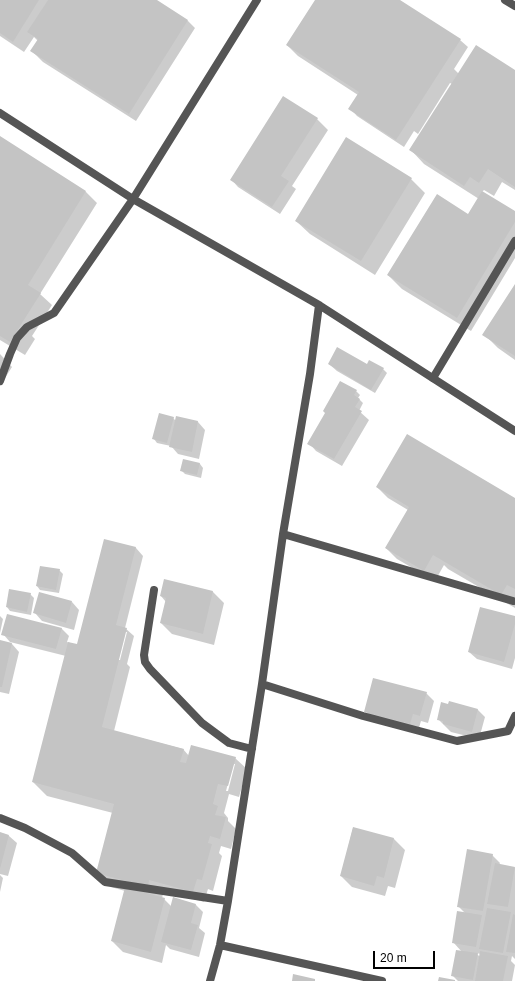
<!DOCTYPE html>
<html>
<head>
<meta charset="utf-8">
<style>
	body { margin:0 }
	#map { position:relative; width:515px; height:981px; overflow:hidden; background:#fff; font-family:Helvetica,sans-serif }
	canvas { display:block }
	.scale { position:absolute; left:373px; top:951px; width:62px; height:18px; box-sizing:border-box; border:2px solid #000; border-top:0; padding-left:5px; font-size:12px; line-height:14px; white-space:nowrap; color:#000; -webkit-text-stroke:3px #fff; paint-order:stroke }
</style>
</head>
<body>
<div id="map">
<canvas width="515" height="981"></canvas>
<div class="scale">20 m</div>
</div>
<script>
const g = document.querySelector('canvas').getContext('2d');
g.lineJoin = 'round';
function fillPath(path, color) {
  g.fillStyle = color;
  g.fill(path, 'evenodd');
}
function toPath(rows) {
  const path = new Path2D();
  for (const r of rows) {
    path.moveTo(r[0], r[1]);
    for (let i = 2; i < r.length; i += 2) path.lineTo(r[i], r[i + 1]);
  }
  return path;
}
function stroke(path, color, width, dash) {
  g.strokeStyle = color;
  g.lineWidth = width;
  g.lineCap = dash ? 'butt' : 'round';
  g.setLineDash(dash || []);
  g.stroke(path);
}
fillPath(toPath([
	[0,0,155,0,188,21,195,28,136,121,43,62,32,51,38,41,34,37,24,52,0,36],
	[316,0,399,0,460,40,468,47,454,69,459,74,515,71,515,190,502,182,494,196,484,190,482,192,515,212,515,258,471,331,402,289,388,275,472,218,479,199,424,164,411,150,452,84,450,83,418,134,414,131,404,147,357,116,350,108,358,95,298,56,287,45],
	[317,119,328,130,292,186,296,189,280,214,238,187,231,179],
	[0,137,86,192,97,203,40,294,52,305,32,336,35,339,25,355,0,340],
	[411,179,425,193,375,275,310,234,296,221],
	[515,285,515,360,498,348,484,334],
	[0,354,12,367,0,386],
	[329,364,367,366,383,369,387,373,375,393,337,371],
	[356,391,360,395,358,398,363,403,359,411,369,420,342,466,316,451,309,443],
	[173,418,176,421,198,422,205,430,199,459,178,454,171,446,157,443,154,439],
	[184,460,200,464,203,468,201,478,185,474,181,470],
	[377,487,515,499,515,608,448,569,444,565,435,581,397,559,386,548,408,510,388,498],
	[105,540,136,548,143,556,125,628,134,636,127,664,130,667,114,731,183,749,189,756,235,758,247,769,239,797,229,794,224,813,228,818,228,821,236,829,231,849,221,846,219,853,222,856,213,891,208,889,204,902,164,891,162,898,164,899,171,906,196,905,203,912,199,928,205,933,199,957,170,949,166,945,162,963,123,952,112,941,125,891,111,887,97,873,113,813,47,796,33,782,66,656,10,642,3,634,61,628,69,636,67,642,80,646],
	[125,632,127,632,120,660,118,660],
	[233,764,235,764,228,791,226,791],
	[59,570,63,574,59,593,40,590,37,586],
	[165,580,213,592,224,603,214,645,172,634,161,623,166,602,161,596],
	[30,594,34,598,31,615,10,611,7,607],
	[72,602,79,610,74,630,42,621,35,613],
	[0,616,3,619,0,633],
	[515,617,515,658,512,669,477,659,469,652],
	[0,641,12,644,19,652,9,694,0,692],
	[426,693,434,701,428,723,421,721,418,731,373,719,366,711],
	[449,705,478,710,485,717,479,739,451,732,438,719],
	[353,828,394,839,405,850,395,888,388,886,385,896,352,887,341,876],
	[0,833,9,836,17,843,8,876,0,874],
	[492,855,500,863,499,865,515,868,515,959,512,956,511,961,515,965,512,981,458,981,453,976,462,952,453,942,465,913,458,906],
	[476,953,481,954,480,957],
	[0,875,3,878,0,892]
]), '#0003');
fillPath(toPath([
	[0,0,39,0,13,42,0,33],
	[48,0,157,0,188,20,129,114,30,51,38,39,27,32],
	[315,0,400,0,461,39,396,140,348,109,359,92,286,45],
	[476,45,515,70,515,187,488,169,479,183,470,177,464,186,409,150],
	[283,96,318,118,281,176,289,181,272,207,230,180],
	[0,136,86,191,28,285,41,293,10,342,0,336],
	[346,137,412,178,361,261,295,221],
	[482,191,515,211,515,222,457,318,387,275,437,194,468,214],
	[515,284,515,356,482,335],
	[337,347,367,364,369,360,384,368,371,390,328,364],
	[340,381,357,390,354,395,360,399,355,407,362,411,334,459,307,444,325,413,323,411],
	[159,413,174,417,167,443,152,439],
	[176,416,198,421,192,452,169,447],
	[407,434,515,498,515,589,507,585,501,595,433,555,424,571,385,548,409,507,376,487],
	[183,459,200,463,197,475,180,471],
	[104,539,136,547,116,625,127,628,102,727,184,749,180,762,186,763,191,745,236,757,228,786,218,784,213,804,218,806,215,815,226,817,220,839,210,836,208,843,212,844,202,880,197,879,193,892,149,880,148,887,96,873,114,804,32,782,68,642,77,644],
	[40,566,60,569,56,590,36,586],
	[164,579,213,591,203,634,160,623,166,598,160,596],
	[9,589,31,593,27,612,6,607],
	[39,592,72,601,66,623,33,613],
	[480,607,515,616,515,624,504,662,468,652],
	[7,614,62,628,56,649,1,635],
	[0,640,12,643,2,687,0,687],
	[373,678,427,692,420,716,413,714,410,724,364,712],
	[449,701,478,709,472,732,443,724,443,721,437,720,441,702,448,704],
	[353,827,394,838,384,878,377,876,374,886,340,876],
	[0,832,9,835,0,869],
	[467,849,493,854,483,911,457,907],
	[495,863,515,867,508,907,487,904],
	[125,887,165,898,151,952,111,941],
	[173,897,196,904,191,923,198,925,191,950,161,942],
	[487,908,511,912,503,953,479,949],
	[457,911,482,915,476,947,452,943],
	[513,914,515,915,515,953,506,952],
	[456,950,478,953,473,980,451,976],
	[480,951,508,956,503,981,475,981],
	[293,974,315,979,315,981,292,981],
	[439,977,455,980,455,981,438,981]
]), '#c4c4c4');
stroke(toPath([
	[433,378,515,241]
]), '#555', 8);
stroke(toPath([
	[505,0,515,6],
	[0,113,133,199,319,305,515,431],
	[0,381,10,354,17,338,27,327,54,313,133,199,257,0],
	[283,534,513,601],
	[154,590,144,655,145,662,150,669,202,723,229,743,252,749],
	[262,684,363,716,457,741,508,731,515,716],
	[0,818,25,828,72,853,105,882,228,901],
	[220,945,382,981],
	[210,981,220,945,228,901,262,684,283,534,310,374,319,305]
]), '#555', 8);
</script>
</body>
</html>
